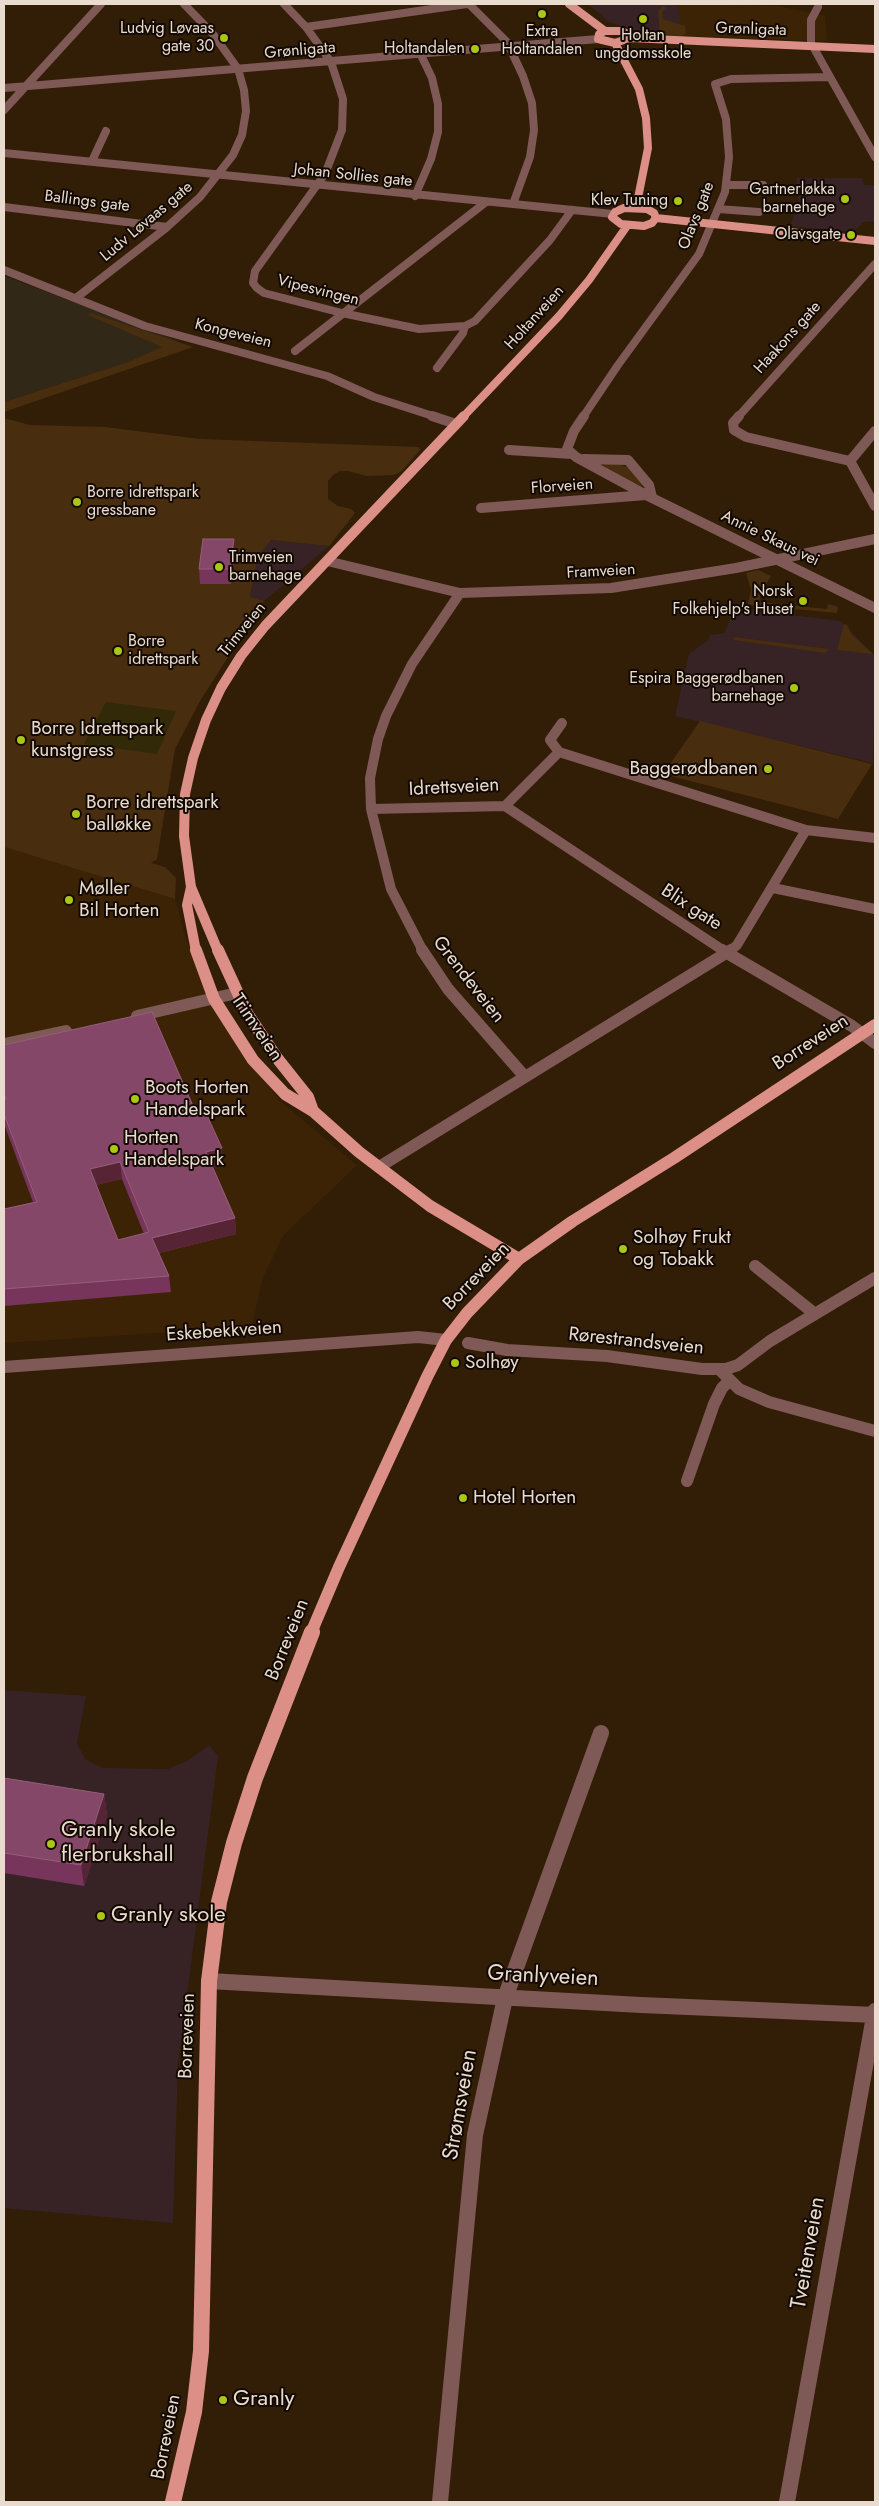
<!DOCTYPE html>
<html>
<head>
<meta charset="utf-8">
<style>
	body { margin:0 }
	#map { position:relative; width:879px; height:2506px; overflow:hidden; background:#321d07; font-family:Jost,sans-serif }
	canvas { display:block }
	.frame { position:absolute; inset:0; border:5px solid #e9dbce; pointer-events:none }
</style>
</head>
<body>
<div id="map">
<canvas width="879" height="2506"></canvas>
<div class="frame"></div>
</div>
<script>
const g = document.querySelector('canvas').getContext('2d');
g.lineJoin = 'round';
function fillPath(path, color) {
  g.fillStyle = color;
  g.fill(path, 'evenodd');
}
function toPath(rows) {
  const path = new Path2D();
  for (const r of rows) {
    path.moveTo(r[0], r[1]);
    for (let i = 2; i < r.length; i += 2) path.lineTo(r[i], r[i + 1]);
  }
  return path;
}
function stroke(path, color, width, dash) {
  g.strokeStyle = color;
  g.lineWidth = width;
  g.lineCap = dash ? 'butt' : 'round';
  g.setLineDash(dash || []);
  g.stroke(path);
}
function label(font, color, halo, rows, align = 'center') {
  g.font = font + ' Jost,sans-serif';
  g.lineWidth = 4;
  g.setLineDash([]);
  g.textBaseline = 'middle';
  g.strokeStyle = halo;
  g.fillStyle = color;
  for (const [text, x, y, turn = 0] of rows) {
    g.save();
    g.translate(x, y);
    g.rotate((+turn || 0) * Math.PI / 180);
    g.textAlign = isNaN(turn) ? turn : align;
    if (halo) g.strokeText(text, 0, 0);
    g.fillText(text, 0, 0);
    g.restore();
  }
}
fillPath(toPath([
	[677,4,779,6,825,16,827,41,682,36],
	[4,847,175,899,185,936,215,1012,280,1101,357,1165,283,1236,262,1280,252,1327,4,1343]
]), '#3d2305');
fillPath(toPath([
	[4,276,178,341,128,362,4,402]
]), '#322818');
fillPath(toPath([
	[588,4,704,4,678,4,682,36,647,34,609,22],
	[796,178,862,178,864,185,875,185,875,221,864,222,853,232,790,226,799,203],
	[271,540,329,546,264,601,250,597,258,556],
	[734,608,840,621,875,656,873,763,675,716,689,654,708,640,710,635,725,633],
	[4,1690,86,1696,77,1743,85,1759,102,1768,168,1769,189,1760,209,1745,218,1756,178,2064,173,2223,4,2208]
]), '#372325');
fillPath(toPath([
	[663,6,666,8,662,12,663,19,685,26,686,33,682,36,660,35,658,11],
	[91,313,193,347,4,412,4,402,128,362,162,347,88,315],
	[4,418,30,425,105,427,200,439,419,447,420,450,402,471,394,475,366,476,348,471,340,471,333,475,328,481,328,499,338,506,351,509,355,513,329,546,271,540,258,556,250,597,264,601,200,701,175,749,157,859,151,863,165,867,176,878,175,899,4,847],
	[613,462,633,469,646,485,641,486,607,468,601,463],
	[758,570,771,576,761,592,759,602,827,609,828,604,838,607,837,613,751,605,748,604,751,590,746,573],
	[844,624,847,625,852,635,873,654,837,650],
	[733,637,829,649,825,653,735,640],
	[700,721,872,764,838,819,663,774]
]), '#492d0f');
fillPath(toPath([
	[106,702,176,711,157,754,84,744]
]), '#312908');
stroke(toPath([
	[284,4,306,27,331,62,343,99,342,130,325,174,255,271,253,283,257,288,264,293,342,313,419,329,465,326,475,321,550,240,572,210],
	[469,4,507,42,523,76,532,103,534,130,530,157,513,204],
	[818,7,811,20,811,43,875,157],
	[306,27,467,4],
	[4,88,598,39],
	[4,110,101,4],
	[4,153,613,214],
	[92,161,106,131],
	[726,185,763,185],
	[415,196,431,159,438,132,438,104,432,78,421,55],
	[4,207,167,227],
	[718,209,759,212],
	[4,270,145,326,327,376,374,397,436,417],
	[76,298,166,228,200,197,233,155,242,135,246,111,244,90,238,69,213,34,184,4],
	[295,351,486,202],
	[437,368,463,333,465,326],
	[583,417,618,365,699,254,725,192,729,157,726,119,715,84,731,79,830,77],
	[738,417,875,264]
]), '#7f5955', 8);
stroke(toPath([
	[432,416,456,424],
	[584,416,574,431,567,449,576,457,646,495,875,608],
	[739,416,733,423,734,430,746,437,850,461,875,506],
	[509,450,572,454],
	[584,459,628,460,649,485,652,497],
	[850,461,875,431],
	[481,508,646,495],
	[327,561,460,593,611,588,736,568,875,539],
	[559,752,806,830,875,838],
	[559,752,550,740,562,723],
	[505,806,724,951],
	[371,809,505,806,559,752],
	[773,888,875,909],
	[423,951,391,889,371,809,370,778,378,739,386,716,412,664,460,593],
	[730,951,737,945,806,830]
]), '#7f5955', 10);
stroke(toPath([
	[722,950,852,1026,875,1043],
	[137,1016,237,993],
	[4,1044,66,1031],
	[525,1077,731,950],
	[379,1167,525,1077,448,989,422,950],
	[755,1266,815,1314],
	[468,1343,507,1350,607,1356,702,1369,726,1369,738,1365,770,1341,875,1278],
	[4,1367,418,1337,446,1340],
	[719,1369,739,1389,769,1402,875,1431],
	[687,1481,714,1404,722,1388,729,1381]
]), '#7f5955', 12);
stroke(toPath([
	[209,1981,641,2005,875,2015],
	[440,2502,475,2135,505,1998,601,1733],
	[787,2502,875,2011]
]), '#7f5955', 16);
stroke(toPath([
	[569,4,605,31],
	[605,31,622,31,630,35,630,38,615,43,598,39,599,34,605,31],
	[630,38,875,49],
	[615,43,639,89,646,118,648,148,636,208],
	[624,208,647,209,654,213,656,218,652,223,644,226,621,224,612,217,615,212,624,208],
	[656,218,875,241],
	[463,417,559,316,589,280,627,226]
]), '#dc8f87', 8);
stroke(toPath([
	[191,887,218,951],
	[196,951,187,905,191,887,184,836,185,794,193,758,206,720,221,688,241,656,265,626,464,416]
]), '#dc8f87', 10);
stroke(toPath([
	[196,950,214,999,253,1060,285,1094,313,1111,359,1152,430,1206,519,1259],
	[218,950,247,1013,277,1058,308,1097,313,1111],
	[311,1633,339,1567,427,1377,446,1340,467,1313,519,1259,573,1221,674,1158,875,1025]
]), '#dc8f87', 12);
stroke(toPath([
	[173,2502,194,2412,201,2351,209,1981,219,1902,234,1843,255,1778,312,1632]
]), '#dc8f87', 16);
fillPath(toPath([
	[235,554,231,584,200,584,199,569],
	[4,1045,197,1115,223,1165,213,1167,235,1218,236,1234,159,1253,169,1276,171,1292,4,1306,4,1209,33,1202,4,1124],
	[122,1179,144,1234,118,1240,96,1185],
	[4,1778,104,1794,107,1815,84,1886,4,1873]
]), '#78355c');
fillPath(toPath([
	[234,539,235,554,231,584,230,569],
	[222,1148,223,1165,207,1169,206,1152],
	[120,1162,122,1179,92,1186,90,1169],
	[235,1218,236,1234,154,1254,152,1238],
	[104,1794,107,1815,84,1886,81,1865]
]), '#572435');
const building = toPath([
	[203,539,234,539,230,569,199,569,203,539],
	[152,1012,197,1115,206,1113,222,1148,206,1152,235,1218,152,1238,169,1276,4,1289,4,1209,37,1202,4,1114,4,1100,6,1099,4,1093,4,1045,152,1012],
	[120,1162,149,1232,118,1240,90,1169,120,1162],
	[4,1778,104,1794,81,1865,4,1853,4,1778]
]);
fillPath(building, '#844768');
stroke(building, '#945e78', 1);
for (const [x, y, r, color] of [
	[542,14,5,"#abc615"],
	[643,19,5,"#abc615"],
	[224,38,5,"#abc615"],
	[475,49,5,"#abc615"],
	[845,199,5,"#abc615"],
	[678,201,5,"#abc615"],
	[851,235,5,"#abc615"],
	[77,502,5,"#abc615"],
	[219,567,5,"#abc615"],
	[803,601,5,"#abc615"],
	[118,651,5,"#abc615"],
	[794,688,5,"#abc615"],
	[21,740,5,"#abc615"],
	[768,769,5,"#abc615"],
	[76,814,5,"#abc615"],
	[69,900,5,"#abc615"],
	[135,1099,5,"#abc615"],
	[114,1149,5,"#abc615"],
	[623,1249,5,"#abc615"],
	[455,1363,5,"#abc615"],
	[463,1498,5,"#abc615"],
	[51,1844,5,"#abc615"],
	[101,1916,5,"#abc615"],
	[223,2400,5,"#abc615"]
]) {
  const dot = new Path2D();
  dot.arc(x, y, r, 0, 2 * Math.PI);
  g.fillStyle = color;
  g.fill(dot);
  stroke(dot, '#120903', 2);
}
label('16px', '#e9dbce', '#120903', [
	["Ludvig Løvaas",214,29],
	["gate 30",214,47],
	["Extra",542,32,"center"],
	["Holtandalen",542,50,"center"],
	["Holtan",643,36,"center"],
	["ungdomsskole",643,54,"center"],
	["Holtandalen",465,49],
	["Gartnerløkka",835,190],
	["barnehage",835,208],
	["Klev Tuning",668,201],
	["Olavsgate",841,235],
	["Borre idrettspark",87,493,"left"],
	["gressbane",87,511,"left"],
	["Trimveien",229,558,"left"],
	["barnehage",229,576,"left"],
	["Norsk",793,592],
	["Folkehjelp's Huset",793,610],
	["Borre",128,642,"left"],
	["idrettspark",128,660,"left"],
	["Espira Baggerødbanen",784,679],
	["barnehage",784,697]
], 'right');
label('16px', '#e9dbce', '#120903', [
	["Grønligata",751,30,2],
	["Grønligata",300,51,-5],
	["Johan Sollies gate",353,176,6],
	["Ballings gate",87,202,7],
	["Olavs gate",697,216,-68],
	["Ludv Løvaas gate",147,222,-40],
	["Vipesvingen",318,291,14],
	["Holtanveien",535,318,-48],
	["Kongeveien",233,334,14],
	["Haakons gate",788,338,-48],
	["Florveien",562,487,-4],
	["Annie Skaus vei",770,539,26],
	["Framveien",601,572,-3],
	["Trimveien",243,630,-51]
]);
label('19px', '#e9dbce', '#120903', [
	["Borre Idrettspark",31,729],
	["kunstgress",31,751],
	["Baggerødbanen",758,769,"right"],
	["Borre idrettspark",86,803],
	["balløkke",86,825],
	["Møller",79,889],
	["Bil Horten",79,911],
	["Boots Horten",145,1088],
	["Handelspark",145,1110],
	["Horten",124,1138],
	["Handelspark",124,1160],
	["Solhøy Frukt",633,1238],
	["og Tobakk",633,1260],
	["Solhøy",465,1363],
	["Hotel Horten",473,1498]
], 'left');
label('19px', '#e9dbce', '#120903', [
	["Idrettsveien",454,788,-3],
	["Blix gate",691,908,33],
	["Grendeveien",468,980,52],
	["Trimveien",256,1028,56],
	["Borreveien",811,1043,-33],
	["Borreveien",477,1277,-46],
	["Eskebekkveien",224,1332,-4],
	["Rørestrandsveien",636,1342,6],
	["Borreveien",288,1640,-68],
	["Borreveien",188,2036,-88],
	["Borreveien",167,2437,-79]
]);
label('22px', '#e9dbce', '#120903', [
	["Granly skole",61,1831],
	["flerbrukshall",61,1856],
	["Granly skole",111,1916],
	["Granly",233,2400]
], 'left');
label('22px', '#e9dbce', '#120903', [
	["Granlyveien",543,1977,3],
	["Strømsveien",461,2105,-80],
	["Tveitenveien",809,2253,-80]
]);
</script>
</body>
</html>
